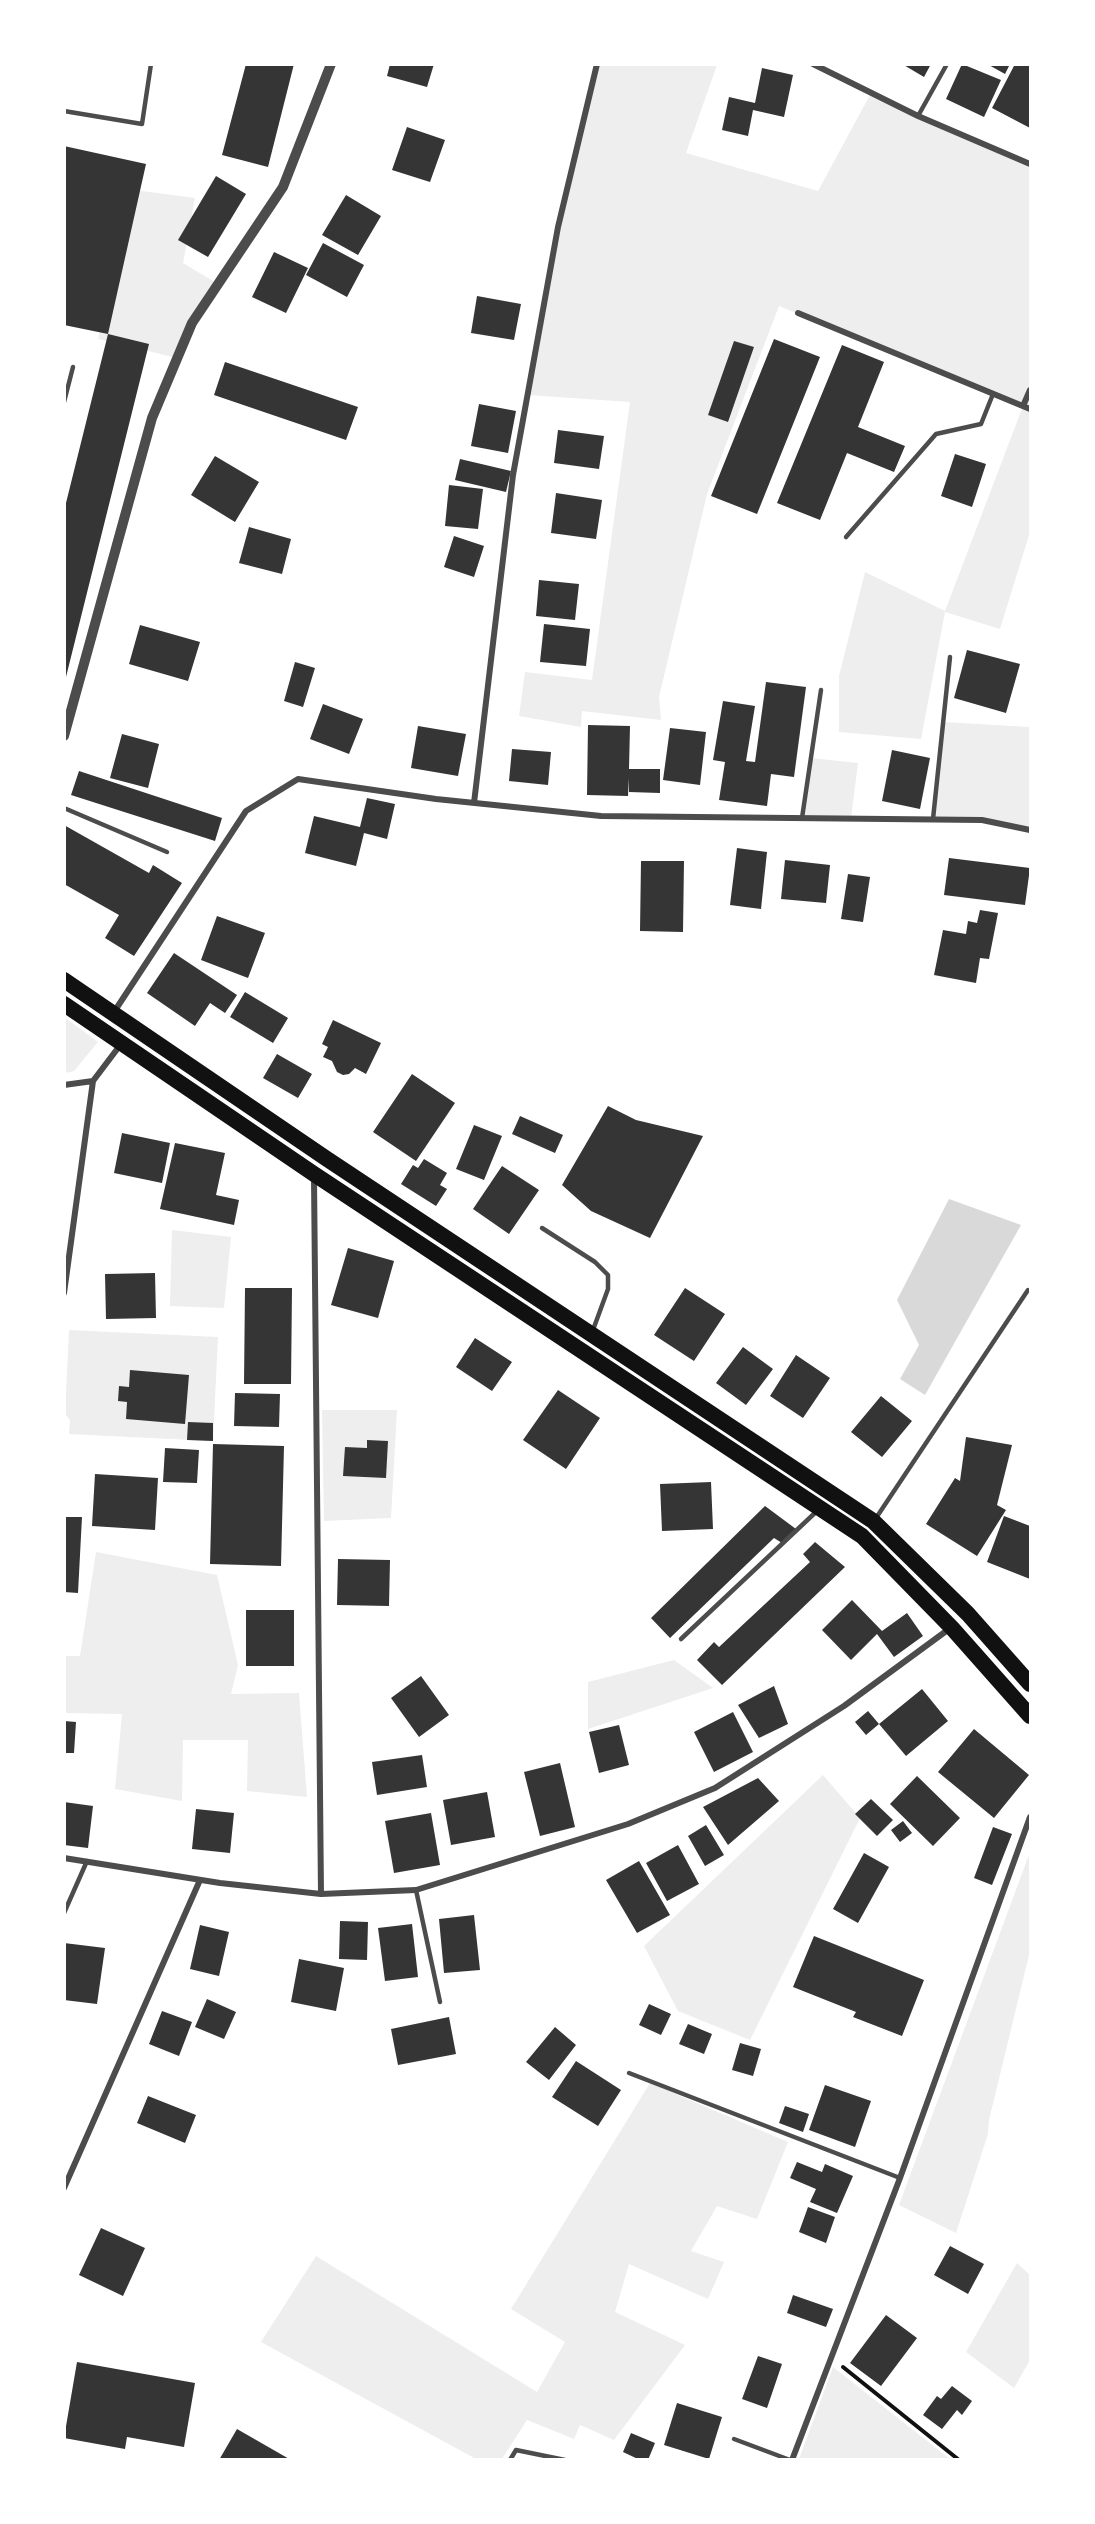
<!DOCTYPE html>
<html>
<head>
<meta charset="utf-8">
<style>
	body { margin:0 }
	#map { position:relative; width:1095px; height:2524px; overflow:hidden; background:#fff; font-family:"Archivo Narrow",sans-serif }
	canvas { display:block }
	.frame { position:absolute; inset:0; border:66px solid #fff; pointer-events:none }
</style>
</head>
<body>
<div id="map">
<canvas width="1095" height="2524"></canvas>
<div class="frame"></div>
</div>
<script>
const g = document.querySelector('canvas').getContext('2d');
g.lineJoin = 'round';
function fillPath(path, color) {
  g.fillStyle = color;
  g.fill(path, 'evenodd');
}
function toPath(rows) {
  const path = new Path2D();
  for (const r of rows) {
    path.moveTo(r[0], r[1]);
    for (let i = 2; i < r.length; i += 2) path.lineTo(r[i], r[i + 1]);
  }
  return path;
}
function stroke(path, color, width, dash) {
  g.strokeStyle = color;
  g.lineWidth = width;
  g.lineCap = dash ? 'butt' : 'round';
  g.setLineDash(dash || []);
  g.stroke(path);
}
fillPath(toPath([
	[597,65,717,65,686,153,818,191,871,93,1030,164,1030,532,1000,629,945,612,921,739,839,732,839,676,865,572,945,611,1023,406,779,306,707,494,659,697,661,720,582,711,581,727,519,716,525,672,592,680,630,402,528,395,558,227],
	[135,190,195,198,183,263,218,284,177,358,98,339],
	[943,722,1030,727,1030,830,982,820,933,819],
	[811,758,858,763,851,818,802,818],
	[64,1017,98,1042,74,1071,65,1073],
	[172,1230,231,1237,224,1308,170,1306],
	[69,1330,218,1337,213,1441,69,1434,70,1420,65,1414],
	[322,1410,397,1410,391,1518,324,1521],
	[96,1552,217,1575,238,1665,231,1694,299,1693,307,1797,247,1791,248,1740,183,1740,182,1801,115,1789,122,1714,65,1713,65,1656,80,1656],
	[674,1660,713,1688,588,1729,588,1682],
	[823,1775,860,1818,750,2040,678,2011,644,1946],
	[1030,1852,1030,1951,989,2120,988,2134,956,2233,899,2205],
	[650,2083,788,2142,757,2219,717,2206,691,2251,724,2262,708,2299,629,2264,615,2312,685,2345,614,2440,580,2425,574,2439,527,2420,502,2459,476,2459,261,2342,316,2256,537,2392,565,2342,511,2309],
	[1017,2263,1030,2275,1030,2360,1014,2388,966,2352],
	[833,2367,950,2459,799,2459]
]), '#eee');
fillPath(toPath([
	[949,1199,1021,1225,925,1395,900,1379,919,1345,897,1300]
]), '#d9d9d9');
fillPath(toPath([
	[246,64,294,64,268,167,222,155],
	[390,64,434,64,427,87,387,76],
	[902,64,931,64,924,77],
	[962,64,1001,80,984,117,946,99],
	[987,64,1010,64,1005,74],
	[1015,64,1030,64,1030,128,992,108],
	[762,68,793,75,784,117,753,110,748,136,722,130,729,97,755,103],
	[407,127,445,140,430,182,392,170],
	[64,146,146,164,108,334,64,325],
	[216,176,246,194,208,257,178,240],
	[346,195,381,216,358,255,322,235],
	[323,243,364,265,347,297,306,275],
	[274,252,308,268,286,313,252,297],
	[477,296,521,304,514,340,471,333],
	[108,334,149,344,64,685,64,511],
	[774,339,820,357,757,514,711,496],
	[734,341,754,347,728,422,708,415],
	[842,345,884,362,858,427,905,446,894,472,847,453,820,520,777,503],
	[225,362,358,407,346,440,214,395],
	[479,404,516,411,508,453,471,446],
	[558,430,604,436,599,469,554,463],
	[955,454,986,464,972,507,941,496],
	[215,456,259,482,235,522,191,495],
	[460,459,511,471,506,492,455,480],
	[449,485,483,489,478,529,445,526],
	[556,493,602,500,596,539,551,533],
	[249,527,291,539,282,574,239,563],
	[454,536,484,546,474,577,444,567],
	[539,580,579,584,575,620,536,616],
	[544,624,590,629,586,666,540,662],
	[140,625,200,642,188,681,129,664],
	[967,650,1020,664,1006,713,954,698],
	[295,662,315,668,303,707,284,701],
	[766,682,806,687,794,777,771,774,767,806,719,800,725,762,713,760,723,701,755,706,746,761,755,762],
	[323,704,363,719,349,754,310,739],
	[588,725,630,726,629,769,660,769,660,793,629,792,629,778,628,796,587,795],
	[418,726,466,734,458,776,411,768],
	[670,728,706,732,700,785,663,780],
	[122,734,159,744,148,788,110,778],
	[512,749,551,752,548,785,509,781],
	[892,750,930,758,920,809,882,801],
	[79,771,222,818,215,841,71,795],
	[367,798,395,804,387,839,364,833,356,866,305,853,314,816,360,827],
	[64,825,149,873,153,865,182,883,134,956,105,938,119,915,64,884],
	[737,848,767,852,761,909,730,905],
	[949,858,1030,868,1025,905,944,895],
	[785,860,830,865,826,903,781,899],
	[641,861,684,861,683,932,640,931],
	[848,874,870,877,863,922,841,919],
	[980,910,998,913,989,959,980,958,976,983,934,975,943,930,966,934,968,921,977,923],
	[217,916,265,933,248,978,201,960],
	[174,953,237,995,225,1013,210,1003,195,1026,147,993],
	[245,992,288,1018,273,1043,230,1017],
	[333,1020,381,1043,366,1074,355,1068,349,1074,343,1075,337,1072,332,1061,323,1057,328,1047,322,1044],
	[277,1054,312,1074,298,1098,263,1078],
	[412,1074,455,1103,416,1161,373,1132],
	[608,1106,636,1120,703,1136,650,1238,591,1211,562,1185],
	[520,1116,563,1135,555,1153,512,1134],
	[474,1125,502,1136,484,1180,456,1169],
	[122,1133,170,1143,162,1183,114,1173],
	[175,1143,225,1153,216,1195,239,1200,234,1225,160,1209],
	[424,1159,447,1173,440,1185,447,1189,436,1206,401,1184,413,1165,418,1168],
	[502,1166,539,1190,509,1234,473,1209],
	[348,1248,394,1261,378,1318,331,1305],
	[155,1273,156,1318,106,1319,105,1274],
	[245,1288,292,1288,291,1384,244,1384],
	[685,1288,725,1314,694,1361,654,1335],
	[475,1338,512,1362,492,1391,456,1367],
	[743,1347,773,1369,746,1405,716,1383],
	[796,1355,830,1378,803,1418,770,1396],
	[130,1370,189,1375,185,1424,126,1419,127,1402,118,1401,119,1386,129,1387],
	[558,1390,600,1418,566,1469,523,1440],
	[235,1393,280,1394,279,1427,234,1426],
	[881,1396,912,1421,882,1457,851,1432],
	[188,1422,213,1423,213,1441,187,1440],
	[966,1437,1012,1445,997,1505,1006,1510,977,1556,926,1524,955,1478,960,1481],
	[367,1440,388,1441,386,1478,343,1476,345,1447,367,1448],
	[213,1444,284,1446,281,1566,210,1564],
	[165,1448,199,1450,197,1483,163,1482],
	[95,1474,158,1478,155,1530,92,1526],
	[711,1482,713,1529,662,1531,660,1484],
	[765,1506,796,1529,782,1543,774,1538,670,1638,651,1618],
	[1004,1516,1030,1526,1030,1579,987,1562],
	[64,1517,82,1517,78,1593,64,1592],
	[815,1542,845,1567,722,1685,697,1660,714,1642,719,1647,810,1562,803,1554],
	[338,1559,390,1560,389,1606,337,1605],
	[852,1600,882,1631,907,1613,923,1636,894,1657,877,1634,851,1660,822,1630],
	[246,1610,294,1610,294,1666,246,1666],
	[421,1676,449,1715,419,1737,391,1698],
	[774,1686,788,1724,759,1738,738,1705],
	[922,1689,948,1721,906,1756,879,1724],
	[868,1711,879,1724,866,1735,855,1722],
	[733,1712,753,1752,714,1772,694,1732],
	[64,1721,76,1722,74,1753,64,1753],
	[619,1725,629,1765,599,1773,589,1732],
	[974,1729,1029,1775,994,1818,938,1772],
	[422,1755,427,1787,377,1795,372,1762],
	[560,1763,575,1827,540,1836,524,1772],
	[917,1776,960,1818,933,1846,890,1804],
	[758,1778,779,1801,728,1845,703,1807],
	[487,1792,495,1837,451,1845,443,1800],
	[871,1799,893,1820,877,1836,855,1814],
	[64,1802,93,1806,88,1848,64,1845],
	[196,1809,234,1813,230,1853,192,1849],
	[431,1813,440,1865,394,1873,385,1821],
	[903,1821,912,1833,900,1842,891,1830],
	[706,1825,724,1855,705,1866,688,1836],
	[993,1827,1012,1834,992,1885,974,1878],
	[678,1845,699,1884,667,1901,646,1863],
	[864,1853,889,1867,858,1923,833,1909],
	[639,1861,670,1915,637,1933,606,1880],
	[474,1915,480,1970,444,1973,439,1919],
	[340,1921,368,1922,367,1960,339,1959],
	[412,1924,418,1977,385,1981,378,1928],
	[200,1925,229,1932,219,1976,190,1969],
	[814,1936,924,1980,902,2036,853,2017,856,2012,793,1987],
	[64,1943,105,1948,97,2004,64,2000],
	[299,1959,344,1968,336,2011,291,2002],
	[207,1999,236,2012,224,2039,195,2027],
	[649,2004,671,2014,661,2035,639,2025],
	[162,2011,192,2022,179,2056,149,2044],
	[449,2017,456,2054,398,2065,391,2029],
	[688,2024,712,2034,704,2054,679,2044],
	[555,2027,576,2045,549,2080,526,2062],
	[740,2043,761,2049,753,2076,732,2070],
	[576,2061,621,2090,598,2126,552,2097],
	[825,2085,871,2101,855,2147,809,2130],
	[148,2096,196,2115,185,2143,137,2123],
	[785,2106,809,2114,803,2132,779,2123],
	[797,2162,822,2172,825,2164,853,2176,837,2213,810,2202,816,2189,790,2178],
	[808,2207,835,2217,826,2243,799,2232],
	[101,2228,145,2248,123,2296,79,2275],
	[950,2246,984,2264,968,2294,934,2275],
	[793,2295,833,2309,826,2327,787,2313],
	[886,2315,917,2338,881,2386,850,2363],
	[758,2356,782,2364,767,2408,742,2399],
	[77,2362,195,2383,184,2447,127,2437,125,2449,64,2438],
	[952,2386,972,2401,962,2415,957,2410,942,2429,923,2415,937,2396,941,2399],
	[677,2403,722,2417,709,2459,664,2445],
	[237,2429,291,2460,219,2460],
	[631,2433,655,2443,648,2460,640,2460,623,2452]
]), '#353535');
stroke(toPath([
	[843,2367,959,2460]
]), '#111', 4);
stroke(toPath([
	[64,111,142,124,151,64],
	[918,116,947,64],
	[64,402,73,367],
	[846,537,936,434,981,424,993,394],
	[64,808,167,852],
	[802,818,821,690],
	[933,819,950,657],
	[542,1228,595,1262,608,1275,608,1289,593,1330],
	[876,1518,1028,1290],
	[681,1639,817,1511],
	[416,1890,440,2002],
	[64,1913,87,1861],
	[629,2073,900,2178],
	[734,2439,790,2460],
	[510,2460,516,2450,565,2460]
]), '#4c4c4c', 4.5);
stroke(toPath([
	[813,64,918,116,1030,164],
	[798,313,1030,409],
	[1023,406,1030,390],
	[474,803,513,475,558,227,597,64],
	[114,1012,246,811,298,779,436,799,601,816,982,820,1030,830],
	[64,1085,93,1081],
	[314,1178,321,1894],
	[64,1293,93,1081,121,1044],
	[64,1858,220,1883,321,1894,416,1890,628,1824,715,1788,844,1706,949,1629],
	[64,2188,200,1880],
	[792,2460,900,2178,1030,1817]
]), '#4c4c4c', 6);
stroke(toPath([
	[64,736,152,418,192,323,283,187,331,64]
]), '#4c4c4c', 10);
stroke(toPath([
	[64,980,327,1159,873,1521,968,1614,1030,1684],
	[64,1004,314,1174,862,1536,952,1628,1030,1716]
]), '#111', 16);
</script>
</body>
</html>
